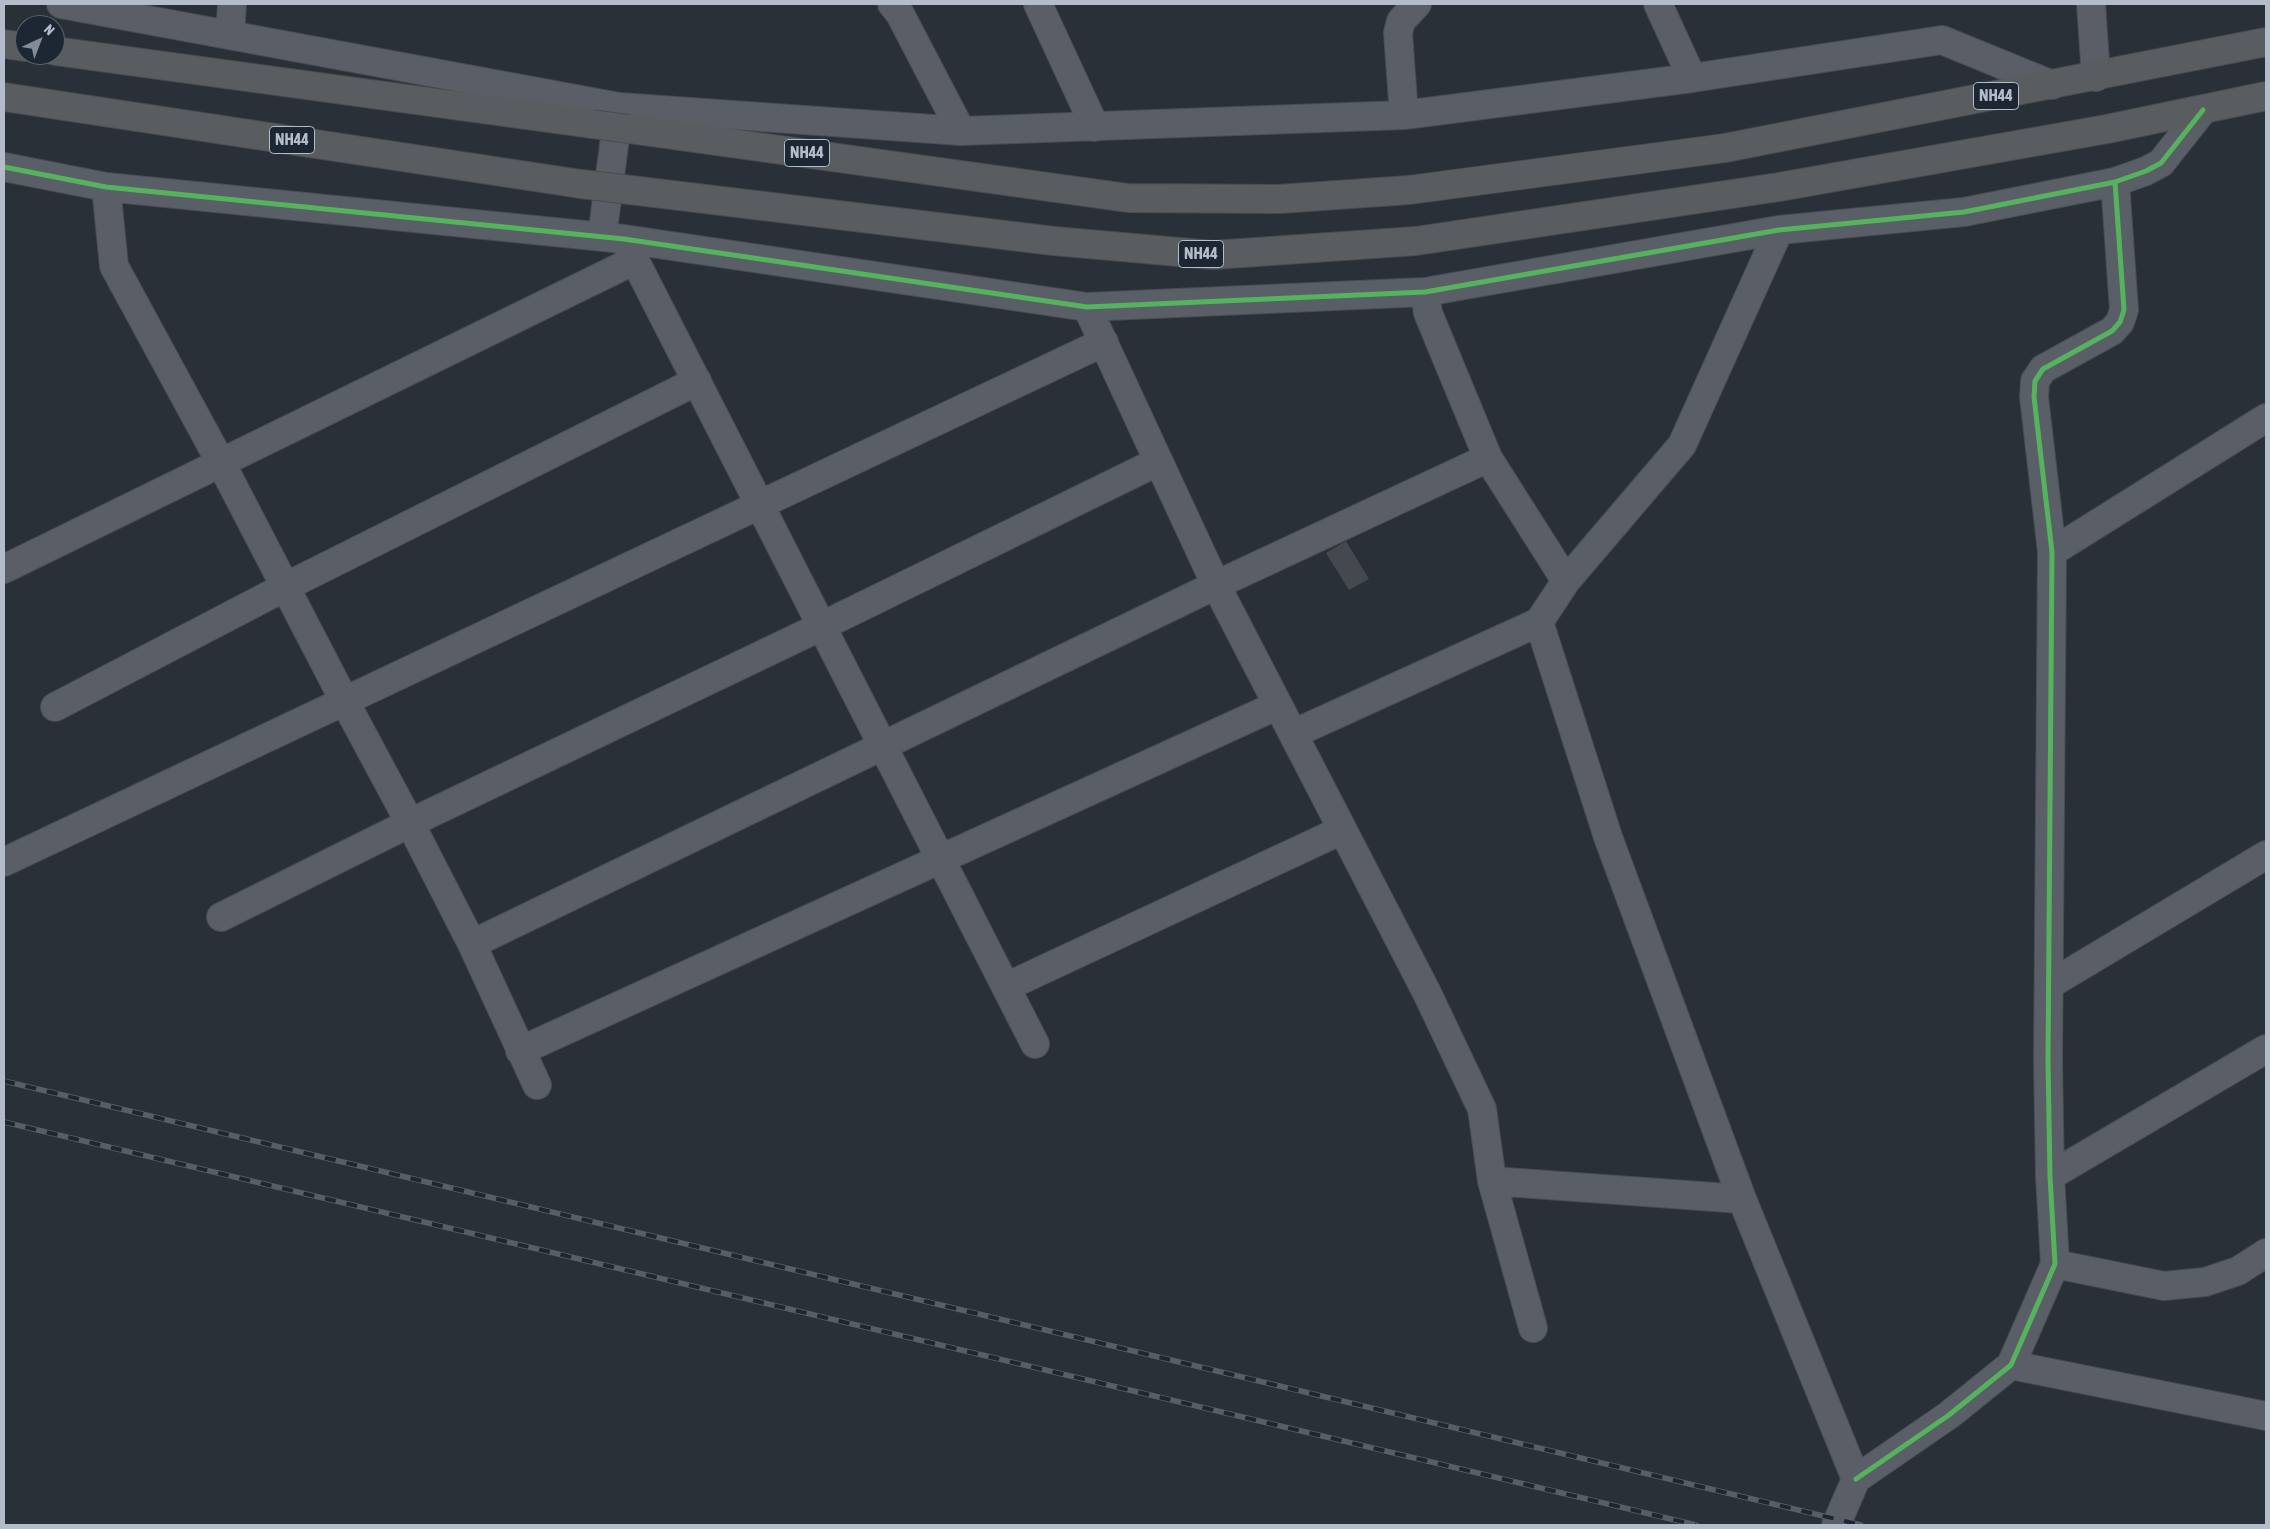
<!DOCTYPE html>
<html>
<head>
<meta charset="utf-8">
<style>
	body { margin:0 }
	#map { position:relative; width:2270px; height:1529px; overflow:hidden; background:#2a3038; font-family:"Asap Condensed",sans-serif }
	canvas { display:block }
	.frame { position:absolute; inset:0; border:5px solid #b4bcc9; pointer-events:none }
	.north { position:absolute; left:15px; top:15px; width:50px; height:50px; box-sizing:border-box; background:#1d2633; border:1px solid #59626f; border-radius:50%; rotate:43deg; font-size:14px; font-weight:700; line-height:20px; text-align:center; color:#b4bcc9 }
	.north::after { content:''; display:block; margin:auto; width:18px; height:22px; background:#848b96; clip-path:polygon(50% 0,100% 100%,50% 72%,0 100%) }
</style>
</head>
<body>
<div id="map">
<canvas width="2270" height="1529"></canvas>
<div class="frame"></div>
<div class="north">N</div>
</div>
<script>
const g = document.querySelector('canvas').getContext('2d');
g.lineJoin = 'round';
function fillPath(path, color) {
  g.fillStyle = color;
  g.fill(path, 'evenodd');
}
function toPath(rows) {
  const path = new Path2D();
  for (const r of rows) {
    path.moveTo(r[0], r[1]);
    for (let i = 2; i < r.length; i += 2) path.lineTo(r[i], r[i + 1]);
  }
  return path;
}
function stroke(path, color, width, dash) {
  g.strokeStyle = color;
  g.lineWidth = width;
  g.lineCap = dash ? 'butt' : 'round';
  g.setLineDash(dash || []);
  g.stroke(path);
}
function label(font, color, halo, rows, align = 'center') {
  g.font = font + ' "Asap Condensed",sans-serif';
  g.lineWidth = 4;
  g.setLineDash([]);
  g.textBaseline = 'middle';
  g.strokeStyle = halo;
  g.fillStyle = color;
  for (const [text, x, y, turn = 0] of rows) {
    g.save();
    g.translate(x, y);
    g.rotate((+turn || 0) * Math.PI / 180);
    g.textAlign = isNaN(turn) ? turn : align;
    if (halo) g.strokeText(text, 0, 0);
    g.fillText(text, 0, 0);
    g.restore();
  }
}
fillPath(toPath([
	[1346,541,1369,579,1349,590,1326,553]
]), '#444950');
const minor = toPath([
	[61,4,619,107,961,131,1404,115,1692,78,1942,40,2052,85],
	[892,4,900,14,961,131],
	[1038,4,1095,127],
	[1658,4,1692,78],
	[2091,4,2096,77],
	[230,34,232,4],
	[1404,115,1398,33,1401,21,1417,4],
	[4,167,106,187,624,239,1087,307,1425,292,1779,230,1964,212,2115,182,2146,171,2161,163,2203,110],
	[106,187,114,266,221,463,344,700,410,823,472,944,537,1085],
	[602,237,619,107],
	[624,239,1035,1044],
	[1425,292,1428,313,1488,458,1566,581,1539,622,1608,837,1742,1199,1856,1479,1836,1525],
	[1087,307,1216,585,1427,993,1482,1109,1492,1181,1742,1199],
	[2052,552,2266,418],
	[4,569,635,260],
	[1566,581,1682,445,1779,230],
	[55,707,285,587,697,381],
	[1293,734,1539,622],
	[4,862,1104,342],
	[221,917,410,823,822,626,1157,462],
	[472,944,1216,585,1488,458],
	[2049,985,2266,855],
	[1006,987,1342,830],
	[520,1051,1278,705],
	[2050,1176,2266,1049],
	[1492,1181,1533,1328],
	[2055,1264,2164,1286,2205,1282,2238,1271,2266,1253],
	[2011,1365,2266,1416],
	[1856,1479,1949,1415,2011,1365,2055,1264,2050,1176,2048,1061,2052,552,2034,397,2035,381,2043,369,2112,331,2120,322,2124,310,2115,182]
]);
const highway = toPath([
	[4,44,25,47],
	[55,51,592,124],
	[4,97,581,184],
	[629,129,1128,198,1279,199,1409,190,1725,148,2266,42],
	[622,189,1054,241,1213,255,1416,241,1779,187,2107,129,2266,96]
]);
stroke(minor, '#484c53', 30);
stroke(highway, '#474c53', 30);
stroke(minor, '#5a5e66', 28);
stroke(highway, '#5a5d60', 28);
const rail = toPath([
	[4,1081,1861,1525],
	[4,1122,1696,1525]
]);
stroke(rail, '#595d64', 5.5);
stroke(rail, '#1d2633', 4, [11]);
const highwayBridge = toPath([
	[592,124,629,129],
	[581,184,622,189]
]);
stroke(highwayBridge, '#474c53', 30, []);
stroke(highwayBridge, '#5a5d60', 28);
stroke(toPath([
	[4,167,106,187,624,239,1087,307,1425,292,1779,230,1964,212,2115,182,2146,171,2161,163,2203,110],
	[1856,1479,1949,1415,2011,1365,2055,1264,2050,1176,2048,1061,2052,552,2034,397,2035,381,2043,369,2112,331,2120,322,2124,310,2115,182]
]), '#56b35d', 5);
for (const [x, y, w] of [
	[1996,96,45],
	[292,140,45],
	[807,153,45],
	[1201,254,45]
]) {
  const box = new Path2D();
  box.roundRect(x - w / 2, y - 13.5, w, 27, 4);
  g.fillStyle = '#1d2633';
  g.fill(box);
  stroke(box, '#b4bcc9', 1);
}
label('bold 16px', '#b4bcc9', null, [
	["NH44",1996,96],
	["NH44",292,140],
	["NH44",807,153],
	["NH44",1201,254]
]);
</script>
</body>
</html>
